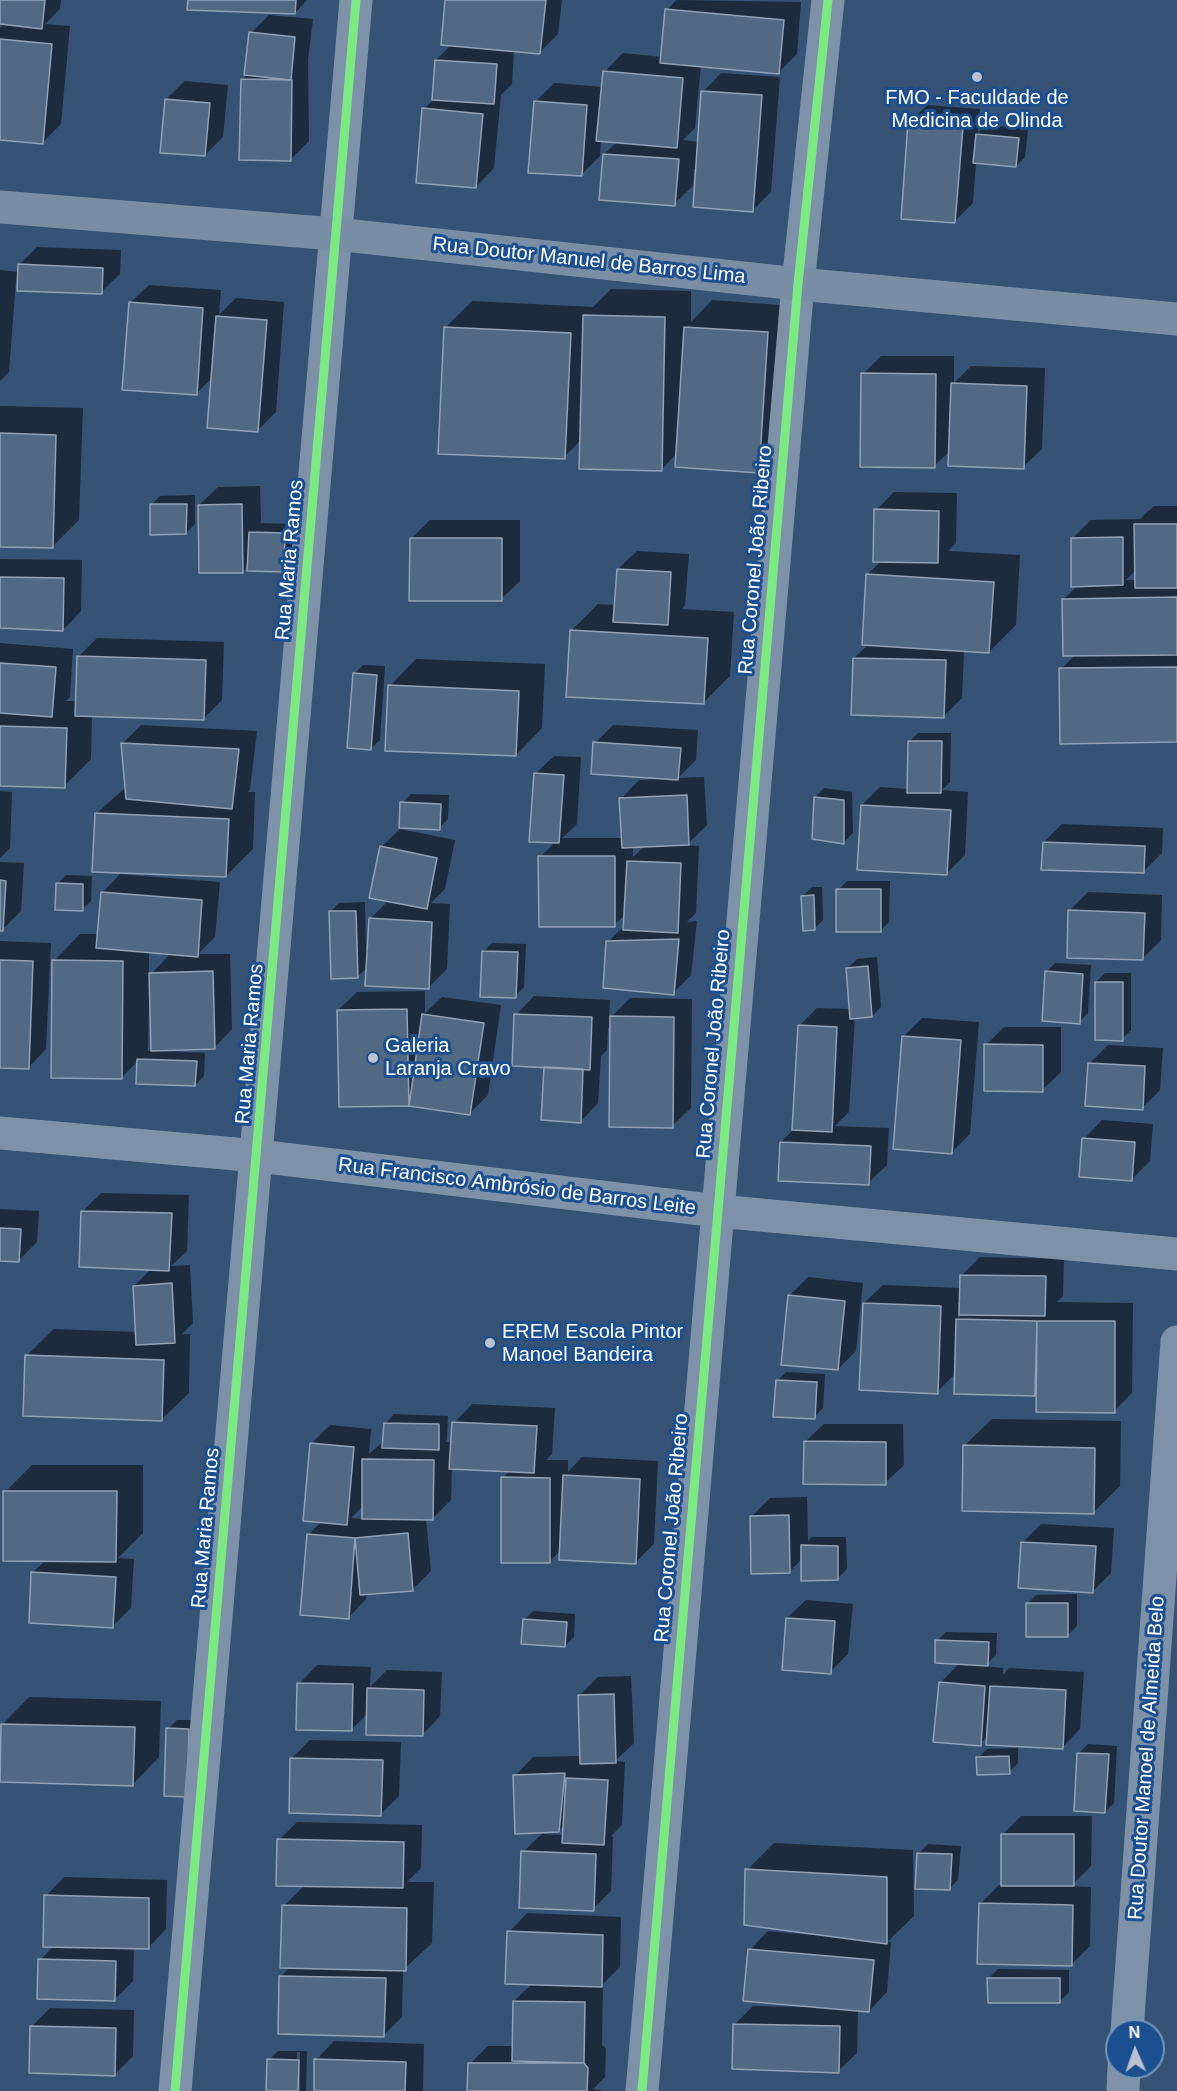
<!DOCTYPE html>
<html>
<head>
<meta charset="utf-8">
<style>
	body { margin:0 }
	#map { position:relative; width:1177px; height:2091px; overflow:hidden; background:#365274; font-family:Helvetica,sans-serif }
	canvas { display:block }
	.north { position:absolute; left:1105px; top:2019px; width:60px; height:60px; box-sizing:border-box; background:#1b4f8f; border:2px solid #7695bc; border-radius:50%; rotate:358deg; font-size:16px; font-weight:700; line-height:24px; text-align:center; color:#fff }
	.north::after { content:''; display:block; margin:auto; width:21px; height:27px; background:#b9c2ce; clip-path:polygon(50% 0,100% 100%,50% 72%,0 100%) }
</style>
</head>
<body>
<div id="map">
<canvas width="1177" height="2091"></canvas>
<div class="north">N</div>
</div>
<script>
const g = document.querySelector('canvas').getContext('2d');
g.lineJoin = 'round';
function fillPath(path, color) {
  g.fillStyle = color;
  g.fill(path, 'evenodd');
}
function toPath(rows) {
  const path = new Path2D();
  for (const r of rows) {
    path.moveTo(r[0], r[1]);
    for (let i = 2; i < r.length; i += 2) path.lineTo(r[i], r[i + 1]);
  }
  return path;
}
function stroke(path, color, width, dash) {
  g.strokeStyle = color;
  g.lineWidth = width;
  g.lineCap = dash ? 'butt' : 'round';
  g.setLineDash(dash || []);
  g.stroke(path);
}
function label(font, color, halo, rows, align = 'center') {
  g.font = font + ' Helvetica,sans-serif';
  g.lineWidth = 6;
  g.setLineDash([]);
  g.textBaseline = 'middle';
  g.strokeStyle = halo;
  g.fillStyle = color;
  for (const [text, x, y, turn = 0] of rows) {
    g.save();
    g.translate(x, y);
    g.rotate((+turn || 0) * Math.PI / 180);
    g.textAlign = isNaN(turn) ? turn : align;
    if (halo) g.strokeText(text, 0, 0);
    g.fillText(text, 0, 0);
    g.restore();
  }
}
fillPath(toPath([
	[0,0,61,0,60,9,45,24,70,26,61,124,42,143,0,139,0,28,5,23,0,23],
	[189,0,307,0,295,13],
	[447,0,562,0,558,34,540,52,514,50,512,84,501,95,494,168,476,187,424,109,434,99,436,60,452,44],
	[676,0,801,2,797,54,779,72,701,65,695,128,683,140,699,142,703,92,721,73,780,77,771,192,753,210,697,169,694,169,693,186,674,204,604,154,618,141,601,140,600,156,581,175,535,102,554,83,603,87,604,72,623,53,662,57,667,10],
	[269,15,313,19,308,60,309,141,290,160,242,80,248,74,251,33],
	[185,81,228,85,223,137,205,155,166,99],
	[927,105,980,109,978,133,986,125,1028,129,1025,157,1016,166,976,162,973,203,954,222,909,123],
	[37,247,121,250,120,274,101,292,16,280,9,372,0,381,0,270,19,272,19,265],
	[149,285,221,290,219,315,236,298,284,302,276,412,258,430,213,377,196,394,130,303],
	[611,289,691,291,691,322,712,300,794,306,785,444,758,471,677,453,662,469,581,440,564,457,445,328,472,301,593,307],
	[881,356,954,356,954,383,971,366,1045,368,1042,449,1023,467,950,451,934,466,863,374],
	[0,406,83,408,79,520,52,547,0,545],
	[260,486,261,523,294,524,292,561,283,570,249,565,243,571,199,505,218,487],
	[894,492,957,493,956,543,948,551,1020,555,1016,625,989,652,964,650,962,698,944,716,854,658,869,644,868,574,882,560,876,510],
	[195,495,195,524,186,533,151,505,160,496],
	[1154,506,1177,506,1177,741,1061,669,1075,655,1064,599,1078,585,1073,538,1091,520,1140,519],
	[1136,570,1136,580,1126,580],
	[430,520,520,520,520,581,501,599,411,539],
	[637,551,689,554,685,605,682,609,734,612,730,676,703,703,571,631,598,604,616,605,618,569],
	[0,559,82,560,81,611,63,630,0,627],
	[97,638,224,642,222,700,203,719,92,715,91,759,64,786,0,784,0,643,73,649,70,697,66,701,77,701,79,656],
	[416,659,545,664,542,728,516,755,390,686],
	[363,665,385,666,380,740,370,749,354,674],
	[141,725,257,731,250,789,248,792,255,792,253,849,226,876,97,813,126,787,122,744],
	[613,725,698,730,696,760,678,778,704,777,707,825,687,845,699,846,696,913,687,922,697,921,691,975,673,993,608,942,625,925,626,914,614,925,540,857,555,842,535,774,554,756,581,757,577,824,562,838,623,838,621,799,639,780,658,779,595,743],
	[633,846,645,846,633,857],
	[918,733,951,733,950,782,942,790,968,792,965,855,946,874,862,805,880,787,908,789,909,742],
	[824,788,852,792,853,833,844,842,815,797],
	[0,791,12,792,10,848,0,858],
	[411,794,449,795,448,819,439,828,402,803],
	[1062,824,1163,828,1162,853,1143,872,1044,842],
	[400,829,455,840,445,889,431,903,450,904,447,969,428,988,368,967,358,976,330,912,339,903,365,902,366,949,368,949,370,919,389,900,381,847],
	[0,862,24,863,21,911,2,930,0,929],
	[120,874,220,882,215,937,198,954,230,954,232,1029,214,1048,161,1049,161,1051,205,1053,204,1076,195,1085,139,1060,122,1077,54,961,80,934,98,934,102,893],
	[149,951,171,953,149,976],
	[149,1005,152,1005,152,1051,148,1051],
	[66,875,92,876,91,901,82,910,57,884],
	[847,881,890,881,889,922,880,931,838,890],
	[812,887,822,887,823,920,814,929,803,896],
	[1088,892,1162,895,1161,940,1142,959,1070,910],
	[0,941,51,943,46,1049,28,1068,0,1067],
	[492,943,526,944,524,987,515,996,483,952],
	[877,957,881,1007,872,1016,855,1017,849,1112,835,1126,889,1128,887,1165,868,1183,781,1142,795,1128,799,1026,817,1008,851,1009,848,968,857,959],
	[1055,963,1091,965,1088,1013,1079,1022,1046,972],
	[1105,973,1131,973,1131,1030,1122,1039,1096,982],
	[425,991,425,1013,442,997,501,1005,488,1095,470,1113,409,1104,338,1010,357,992],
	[534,996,610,1000,609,1019,630,998,692,999,691,1108,672,1126,611,1028,608,1028,607,1050,601,1056,598,1103,580,1122,516,1015],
	[922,1018,979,1022,970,1134,952,1152,903,1037],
	[1004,1027,1061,1027,1061,1072,1042,1090,986,1045],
	[1108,1045,1163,1048,1160,1090,1142,1108,1090,1063],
	[1102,1120,1153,1124,1150,1161,1131,1180,1084,1139],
	[101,1193,189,1195,187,1251,171,1266,190,1265,193,1323,182,1334,190,1334,189,1393,162,1419,27,1355,54,1329,137,1332,134,1286,152,1268,82,1212],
	[0,1209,39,1211,37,1242,19,1260,0,1259],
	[980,1257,1064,1259,1063,1296,1057,1302,1133,1303,1132,1393,1114,1411,1038,1391,1035,1394,956,1373,937,1392,864,1303,883,1285,961,1288,962,1275],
	[958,1303,961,1303,963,1313,958,1319],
	[808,1277,863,1283,856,1351,838,1369,789,1296],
	[786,1372,825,1374,823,1408,814,1417,777,1381],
	[472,1404,555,1408,552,1454,546,1460,568,1460,568,1472,582,1457,658,1461,654,1544,636,1562,561,1550,549,1562,502,1478,510,1471,452,1467,451,1500,432,1519,426,1519,431,1571,413,1589,367,1593,366,1599,348,1618,309,1534,322,1521,312,1443,330,1425,371,1429,369,1454,384,1441,385,1424,394,1414,448,1416,447,1439,445,1442,452,1442,454,1423],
	[363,1506,363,1519,351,1518],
	[992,1419,1121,1421,1120,1486,1094,1512,965,1445],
	[824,1424,903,1424,904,1465,885,1483,805,1442],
	[32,1465,143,1465,143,1533,118,1558,134,1559,131,1608,113,1626,32,1573,46,1560,5,1492],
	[807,1497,808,1541,812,1537,846,1537,847,1569,838,1578,803,1558,789,1572,752,1516,770,1498],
	[1041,1524,1114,1528,1111,1573,1092,1592,1022,1543],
	[1077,1594,1077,1626,1068,1635,1027,1604,1036,1595],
	[806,1600,853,1604,848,1654,830,1672,787,1618],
	[533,1611,575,1614,574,1637,565,1646,524,1620],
	[946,1632,997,1633,996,1655,985,1666,1003,1668,1003,1675,1009,1668,1084,1672,1080,1729,1062,1748,1018,1745,1018,1763,1009,1772,978,1758,987,1749,1017,1748,1017,1745,988,1736,980,1744,940,1683,960,1663,937,1641],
	[317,1665,371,1667,370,1687,387,1670,442,1672,440,1716,422,1735,368,1713,351,1730,299,1684],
	[631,1676,634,1743,615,1761,625,1762,622,1825,611,1836,613,1837,611,1891,593,1909,523,1852,544,1832,515,1776,533,1757,581,1756,579,1696,598,1677],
	[564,1825,564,1835,544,1834,544,1831,559,1831],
	[29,1697,161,1701,159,1757,133,1784,3,1724],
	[177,1720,197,1720,187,1795,168,1729],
	[310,1740,401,1742,399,1796,381,1814,292,1758],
	[1088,1744,1117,1746,1114,1803,1105,1812,1079,1753],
	[1021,1816,1092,1816,1091,1866,1071,1886,1091,1887,1090,1946,1072,1964,980,1904,999,1885,1002,1885,1002,1835],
	[297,1822,422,1825,421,1868,407,1882,434,1882,432,1943,403,1970,402,2017,384,2035,281,1976,290,1967,284,1906,305,1885,279,1840],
	[774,1843,913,1850,914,1916,887,1942,891,1942,887,1992,869,2011,858,2010,857,2053,838,2071,734,2025,753,2006,804,2007,750,1950,768,1931,812,1935,747,1870],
	[928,1844,961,1846,958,1880,949,1889,919,1853],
	[64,1877,167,1880,166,1929,148,1948,134,1947,133,1981,115,1999,40,1960,54,1946,46,1896],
	[527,1913,621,1917,620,1967,603,1984,602,2044,606,2049,605,2077,593,2089,604,2091,469,2091,470,2064,488,2046,513,2046,514,2001,532,1984,509,1932],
	[998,1969,1069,1970,1069,1992,1060,2001,989,1978],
	[50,2008,134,2010,133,2056,115,2074,32,2026],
	[334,2041,424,2044,423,2091,315,2091,316,2060],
	[278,2051,307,2051,306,2091,300,2091,300,2052,297,2052,297,2091,268,2091,269,2060]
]), '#0007');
const building = toPath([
	[0,0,45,0,42,29,0,24,0,0],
	[188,0,296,0,295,14,187,10,188,0],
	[445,0,546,0,540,54,441,45,445,0],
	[665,9,784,20,779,74,660,63,665,9],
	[249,32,295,37,291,80,244,75,249,32],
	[0,39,52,44,43,144,0,140,0,39],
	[435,60,497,64,494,104,432,100,435,60],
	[603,71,683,78,677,148,596,141,603,71],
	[241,79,292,80,291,161,239,160,241,79],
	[701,91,762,95,753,212,693,207,701,91],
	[165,99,210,103,205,156,160,153,165,99],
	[534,101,587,105,582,176,528,173,534,101],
	[422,108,483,114,476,188,416,183,422,108],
	[908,122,963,127,955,223,901,219,908,122],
	[976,134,1019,138,1016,167,973,163,976,134],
	[603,154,679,159,675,206,599,200,603,154],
	[18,264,103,268,102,294,17,291,18,264],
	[129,302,203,308,197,395,122,390,129,302],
	[583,315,665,317,662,471,579,469,583,315],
	[216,316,267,320,258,432,207,428,216,316],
	[444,327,571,333,565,459,438,454,444,327],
	[684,327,768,332,759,473,675,467,684,327],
	[861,373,936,374,935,468,860,467,861,373],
	[951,383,1027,386,1024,469,948,466,951,383],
	[0,433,56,435,53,548,0,547,0,433],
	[150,504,187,504,186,534,150,535,150,504],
	[242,504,243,573,199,573,198,505,242,504],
	[874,509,939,511,938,563,873,562,874,509],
	[1134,524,1177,524,1177,588,1135,588,1134,524],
	[249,532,285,533,284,572,247,571,249,532],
	[1123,537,1123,585,1071,587,1071,538,1123,537],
	[410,538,502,538,502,601,409,601,410,538],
	[617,569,671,572,668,625,613,622,617,569],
	[866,574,994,582,989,653,862,645,866,574],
	[0,577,64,578,63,631,0,628,0,577],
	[1177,597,1177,655,1063,656,1062,599,1177,597],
	[570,630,708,638,704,704,566,697,570,630],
	[77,656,206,660,204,720,75,716,77,656],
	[853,658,946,660,944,718,851,715,853,658],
	[0,663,56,667,52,717,0,713,0,663],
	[1177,667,1177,742,1060,744,1059,668,1177,667],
	[353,673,377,675,371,750,347,748,353,673],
	[388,685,519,691,516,756,385,751,388,685],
	[0,726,67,728,65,788,0,786,0,726],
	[908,741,942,741,941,793,907,793,908,741],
	[593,742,681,748,678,780,591,774,593,742],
	[121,743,239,749,232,809,126,799,121,743],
	[534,773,564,775,559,843,529,842,534,773],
	[687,795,689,845,622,848,619,798,687,795],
	[814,797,844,800,844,844,812,839,814,797],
	[400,802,441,804,440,830,399,828,400,802],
	[861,805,951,810,947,875,857,870,861,805],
	[95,813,229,819,226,877,92,872,95,813],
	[1043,842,1145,846,1144,873,1041,870,1043,842],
	[380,846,437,858,427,909,369,898,380,846],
	[538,856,615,856,615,927,539,927,538,856],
	[627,861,681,863,678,933,623,930,627,861],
	[0,880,6,881,3,931,0,931,0,880],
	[56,883,83,884,83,911,55,910,56,883],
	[836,889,881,889,881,932,836,932,836,889],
	[101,892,202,900,198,957,96,948,101,892],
	[814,895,815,930,803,931,801,896,814,895],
	[1068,910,1145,913,1143,960,1067,958,1068,910],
	[329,911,356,911,358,978,331,979,329,911],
	[369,918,432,922,429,989,365,986,369,918],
	[679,939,674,995,603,988,606,941,679,939],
	[482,951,518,952,516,998,480,997,482,951],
	[0,960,33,961,29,1069,0,1068,0,960],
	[52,960,123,961,122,1079,51,1078,52,960],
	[868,966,872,1017,850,1019,846,968,868,966],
	[213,971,215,1049,151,1051,149,973,213,971],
	[1045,971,1083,974,1080,1024,1042,1021,1045,971],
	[1095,982,1123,982,1123,1041,1095,1040,1095,982],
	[407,1009,409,1106,339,1107,337,1010,407,1009],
	[422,1014,484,1023,470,1115,409,1106,422,1014],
	[514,1014,592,1017,590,1070,512,1066,514,1014],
	[610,1016,674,1017,673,1128,609,1127,610,1016],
	[798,1025,837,1027,832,1132,792,1130,798,1025],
	[902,1036,961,1040,952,1154,893,1149,902,1036],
	[984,1044,1043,1045,1043,1092,984,1091,984,1044],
	[137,1059,197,1061,195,1086,136,1084,137,1059],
	[1088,1063,1145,1066,1143,1110,1085,1106,1088,1063],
	[544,1067,583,1069,581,1123,541,1120,544,1067],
	[1082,1138,1135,1142,1132,1181,1079,1177,1082,1138],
	[780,1142,871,1146,869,1185,778,1181,780,1142],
	[81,1211,172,1213,169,1271,79,1267,81,1211],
	[0,1228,21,1229,19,1262,0,1261,0,1228],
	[960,1275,1046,1276,1045,1316,959,1315,960,1275],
	[172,1283,175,1343,136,1345,133,1286,172,1283],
	[788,1295,845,1301,838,1370,781,1365,788,1295],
	[863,1303,941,1306,938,1394,859,1390,863,1303],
	[956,1319,1037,1321,1035,1396,954,1394,956,1319],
	[1037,1321,1115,1321,1115,1413,1036,1412,1037,1321],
	[25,1355,164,1360,162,1421,23,1416,25,1355],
	[776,1380,817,1382,815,1419,773,1417,776,1380],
	[452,1422,537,1426,534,1473,449,1469,452,1422],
	[384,1423,439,1424,439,1450,382,1448,384,1423],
	[804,1441,886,1442,886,1485,803,1484,804,1441],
	[310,1443,354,1447,347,1525,303,1521,310,1443],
	[963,1445,1095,1448,1094,1514,962,1511,963,1445],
	[362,1459,434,1460,433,1520,362,1519,362,1459],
	[563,1475,640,1479,636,1564,559,1560,563,1475],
	[501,1477,550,1478,550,1563,501,1563,501,1477],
	[3,1491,117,1491,116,1562,3,1561,3,1491],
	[789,1515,790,1573,751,1574,750,1516,789,1515],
	[408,1533,413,1591,360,1595,355,1538,408,1533],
	[307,1534,355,1538,349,1619,300,1615,307,1534],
	[1021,1542,1096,1546,1093,1593,1018,1588,1021,1542],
	[801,1545,838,1546,838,1580,801,1581,801,1545],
	[31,1572,116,1577,113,1628,29,1623,31,1572],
	[1026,1603,1068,1603,1068,1637,1026,1637,1026,1603],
	[786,1618,835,1621,831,1674,782,1670,786,1618],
	[523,1619,567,1622,565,1647,521,1644,523,1619],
	[935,1640,989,1642,988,1666,935,1663,935,1640],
	[939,1682,985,1686,981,1746,933,1742,939,1682],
	[297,1683,353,1684,352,1731,296,1730,297,1683],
	[990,1686,1066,1690,1063,1749,986,1745,990,1686],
	[367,1688,424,1690,423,1736,366,1735,367,1688],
	[614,1694,616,1763,580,1764,578,1695,614,1694],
	[1,1724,135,1727,133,1786,0,1782,1,1724],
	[166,1728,189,1729,187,1797,164,1796,166,1728],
	[1077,1753,1109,1754,1105,1813,1074,1811,1077,1753],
	[1009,1756,1010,1774,977,1775,976,1757,1009,1756],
	[290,1758,383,1760,381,1816,289,1813,290,1758],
	[565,1773,559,1832,515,1834,513,1775,565,1773],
	[566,1778,608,1780,604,1845,562,1843,566,1778],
	[1001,1834,1074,1834,1074,1886,1001,1886,1001,1834],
	[277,1839,404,1842,403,1888,276,1886,277,1839],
	[521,1851,596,1854,594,1911,519,1908,521,1851],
	[917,1853,952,1854,950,1890,915,1889,917,1853],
	[745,1869,887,1877,887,1944,744,1925,745,1869],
	[44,1895,149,1898,149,1949,43,1947,44,1895],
	[979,1903,1073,1905,1072,1966,977,1964,979,1903],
	[282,1905,407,1908,406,1971,280,1968,282,1905],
	[507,1931,603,1935,602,1987,505,1984,507,1931],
	[748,1949,874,1960,869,2012,743,2001,748,1949],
	[38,1959,116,1961,115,2001,37,1999,38,1959],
	[279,1976,386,1978,384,2037,278,2034,279,1976],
	[987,1978,1060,1978,1060,2003,988,2003,987,1978],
	[513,2001,585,2002,584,2063,512,2061,513,2001],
	[733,2024,840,2026,839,2073,732,2069,733,2024],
	[30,2026,116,2028,115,2076,29,2073,30,2026],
	[267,2059,299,2060,298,2091,266,2091,267,2059],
	[314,2059,406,2062,405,2091,314,2091,314,2059],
	[468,2063,584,2063,588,2068,587,2091,467,2091,468,2063]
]);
fillPath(building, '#526984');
stroke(building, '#92a2b6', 1.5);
stroke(toPath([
	[0,1133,258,1156,718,1211,1177,1254],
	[1127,2031,1177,1342],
	[175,2091,356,0],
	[642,2091,798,284,828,0],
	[1123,2091,1124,2067]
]), '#7d92a8', 33);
stroke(toPath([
	[0,207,335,234,798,284,1177,319]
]), '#798da4', 33);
stroke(toPath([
	[175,2091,356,0],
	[642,2091,798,284,828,0]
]), '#7ce984', 9);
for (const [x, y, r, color] of [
	[977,77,6,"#b9c2ce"],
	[373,1058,6,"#b9c2ce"],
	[490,1343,6,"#b9c2ce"]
]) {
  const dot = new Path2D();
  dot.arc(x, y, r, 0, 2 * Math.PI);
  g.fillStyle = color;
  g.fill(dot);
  stroke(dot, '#1b4f8f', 2);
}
label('20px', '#fff', '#1b4f8f', [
	["FMO - Faculdade de",977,98,"center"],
	["Medicina de Olinda",977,121,"center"],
	["Galeria",385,1046],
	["Laranja Cravo",385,1069],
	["EREM Escola Pintor",502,1332],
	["Manoel Bandeira",502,1355]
], 'left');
label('20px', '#fff', '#1b4f8f', [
	["Rua Doutor Manuel de Barros Lima",589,261,6],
	["Rua Maria Ramos",290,560,-85],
	["Rua Coronel João Ribeiro",756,560,-85],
	["Rua Maria Ramos",250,1044,-85],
	["Rua Coronel João Ribeiro",714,1044,-85],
	["Rua Francisco Ambrósio de Barros Leite",517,1187,7],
	["Rua Maria Ramos",206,1528,-85],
	["Rua Coronel João Ribeiro",672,1528,-85],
	["Rua Doutor Manoel de Almeida Belo",1147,1758,-86]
]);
</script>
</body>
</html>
